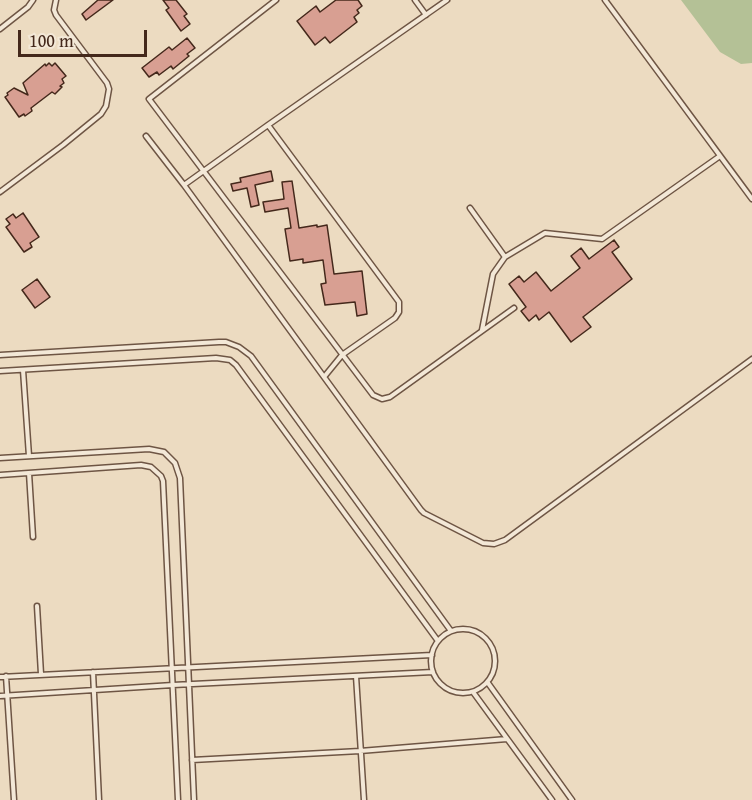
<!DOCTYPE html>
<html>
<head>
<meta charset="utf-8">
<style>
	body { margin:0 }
	#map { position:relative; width:752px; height:800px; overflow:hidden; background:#ecdbc1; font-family:"Gentium Book Plus",serif }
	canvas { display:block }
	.scale { position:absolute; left:18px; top:30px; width:129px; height:27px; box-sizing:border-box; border:3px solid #44281b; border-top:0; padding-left:8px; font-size:18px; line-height:21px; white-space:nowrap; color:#44281b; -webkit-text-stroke:4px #f3e8d7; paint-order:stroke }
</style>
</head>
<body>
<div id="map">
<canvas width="752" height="800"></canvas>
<div class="scale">100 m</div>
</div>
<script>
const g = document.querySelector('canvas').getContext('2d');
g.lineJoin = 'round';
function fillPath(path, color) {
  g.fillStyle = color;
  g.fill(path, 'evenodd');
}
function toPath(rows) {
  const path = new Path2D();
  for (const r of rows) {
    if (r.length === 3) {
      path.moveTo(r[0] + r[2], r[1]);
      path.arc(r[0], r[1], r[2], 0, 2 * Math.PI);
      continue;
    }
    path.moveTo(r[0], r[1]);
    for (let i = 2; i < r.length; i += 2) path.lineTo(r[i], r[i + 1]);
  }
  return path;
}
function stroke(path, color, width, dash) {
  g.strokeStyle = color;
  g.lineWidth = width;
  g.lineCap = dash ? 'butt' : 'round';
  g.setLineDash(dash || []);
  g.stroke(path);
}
fillPath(toPath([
	[681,0,752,0,752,63,741,64,720,52]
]), '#b4c196');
const building = toPath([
	[98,0,113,0,86,20,82,14,98,0],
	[163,0,176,0,187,14,184,16,190,24,181,31,166,10,169,8,163,0],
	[336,0,358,0,362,6,357,10,359,13,354,17,357,22,330,43,325,37,315,45,297,21,316,6,320,12,336,0],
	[187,38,195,48,187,54,189,56,173,69,171,66,159,75,157,72,149,77,142,68,169,47,172,50,187,38],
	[49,63,52,66,55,63,66,76,62,79,64,83,60,86,62,87,55,94,52,92,31,108,32,111,25,116,24,114,19,117,5,97,8,95,7,93,14,88,28,95,23,83,45,64,46,66,49,63],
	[271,171,273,181,255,185,259,205,251,207,247,188,233,191,231,184,241,182,240,178,271,171],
	[292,181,299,228,317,225,317,227,327,225,334,274,362,271,367,314,357,316,355,302,325,305,321,284,326,283,323,260,303,263,303,259,290,261,285,229,291,228,288,208,265,212,263,202,284,199,282,182,292,181],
	[23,213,39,237,30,243,32,247,24,252,6,227,10,224,6,219,13,214,16,218,23,213],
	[614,240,619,247,612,252,632,279,583,317,591,327,571,342,549,312,539,320,536,315,529,321,521,311,526,307,509,284,519,276,524,282,536,272,551,291,580,268,571,256,581,248,589,259,614,240],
	[37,279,50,297,35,308,22,290,37,279]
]);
fillPath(building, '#d89f92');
stroke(building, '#44281b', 1.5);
const lane = toPath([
	[276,0,149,99,373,395,382,399,390,397,514,308],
	[415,0,426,15],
	[605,0,752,199],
	[0,29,28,7,33,0],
	[268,125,399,302,399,312,395,318,342,355,324,377],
	[146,136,184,185,421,510,424,513,483,543,494,544,505,540,752,359],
	[184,185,268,125,447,0],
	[0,192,63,145,101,114,106,106,109,89,107,83,56,15,54,10,56,0],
	[470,208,505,257],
	[482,330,493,274,505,257,545,233,602,239,720,156],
	[0,355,219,342,226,342,239,347,251,356,451,631],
	[23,370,29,456],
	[0,371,216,358,230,360,236,365,438,641],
	[0,458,149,449,164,452,175,463,180,478,194,800],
	[29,473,33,537],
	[0,475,141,465,151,467,161,476,163,481,178,800],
	[37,606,41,674],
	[463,661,32],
	[93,672,99,800],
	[6,676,14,800],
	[356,676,364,800],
	[0,677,432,655],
	[488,683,572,800],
	[473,692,552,800],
	[0,696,173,685,433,672],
	[192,760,360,751,507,739]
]);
stroke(lane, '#6e5544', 7);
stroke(lane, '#f3e8d7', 4);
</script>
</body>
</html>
